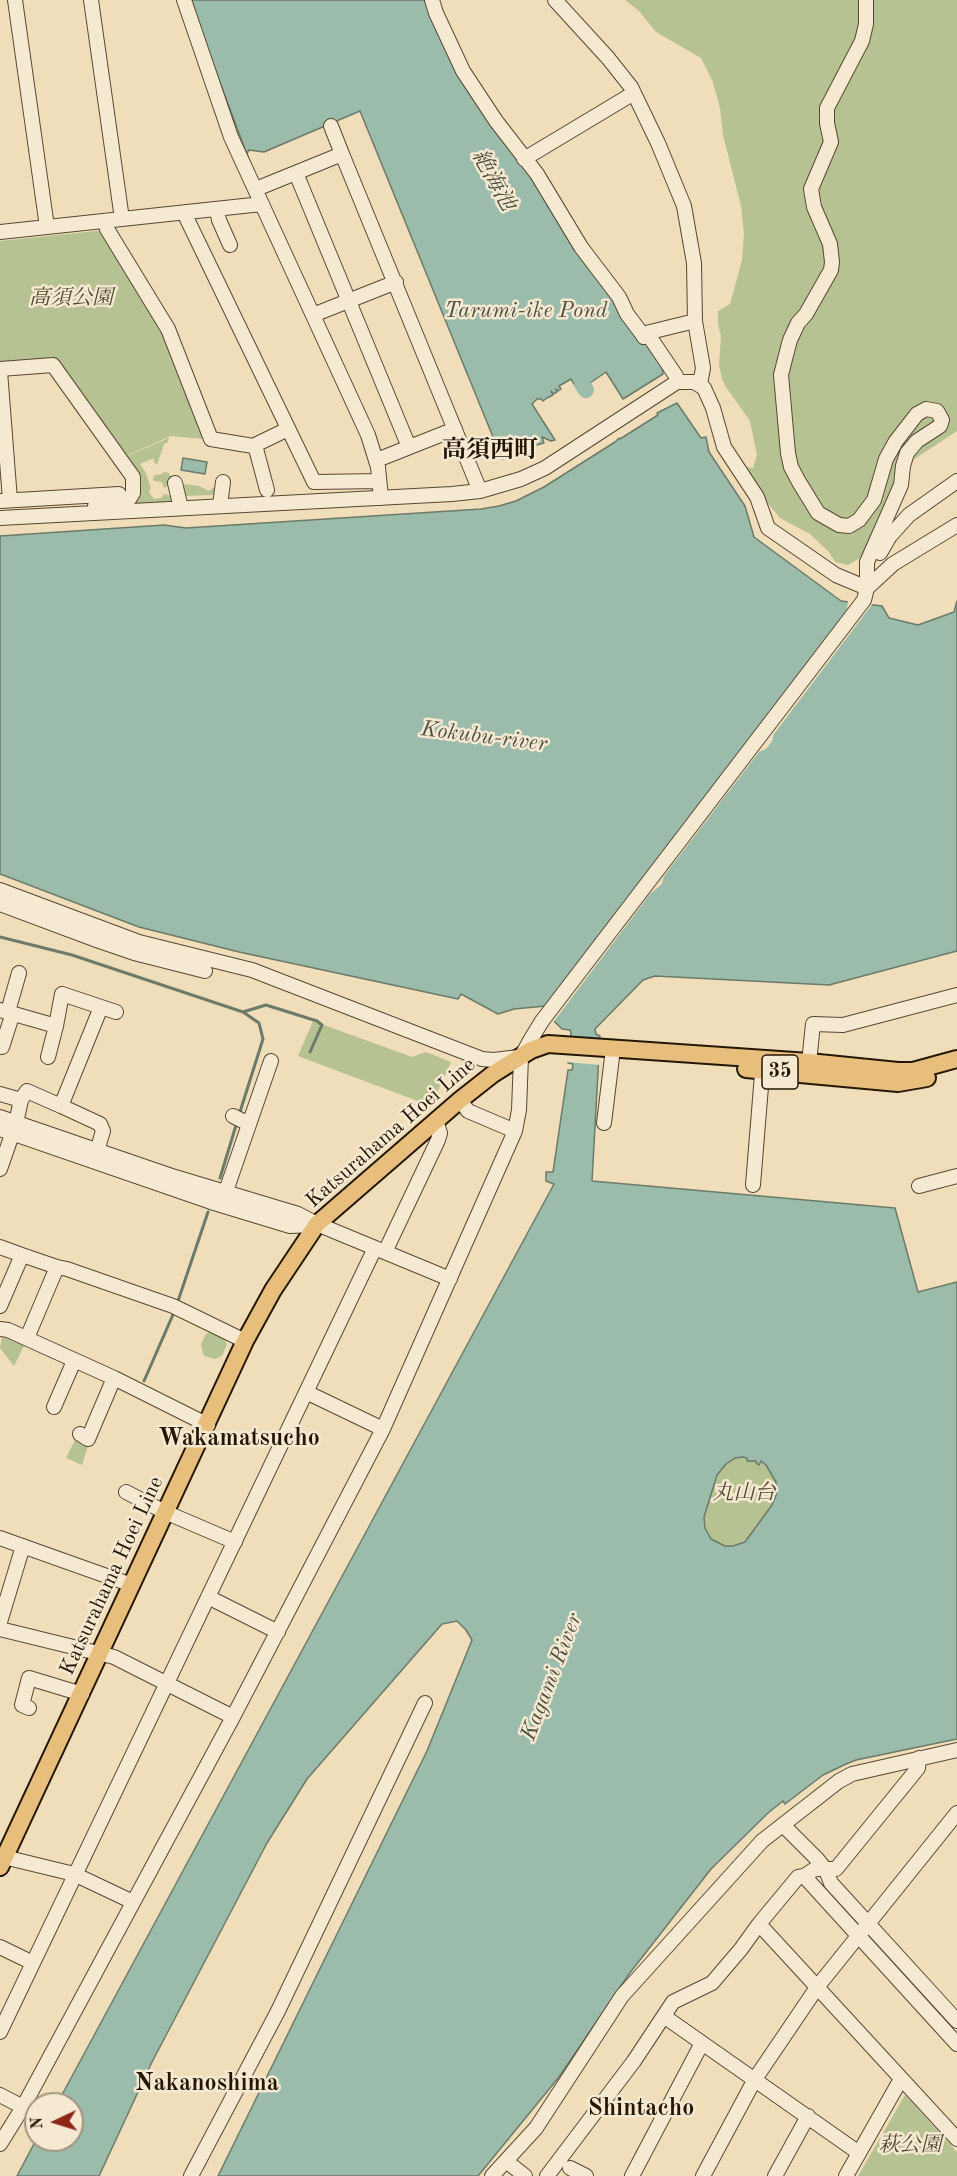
<!DOCTYPE html>
<html>
<head>
<meta charset="utf-8">
<style>
	body { margin:0 }
	#map { position:relative; width:957px; height:2176px; overflow:hidden; background:#f0ddb9; font-family:"Old Standard TT",serif }
	canvas { display:block }
	.north { position:absolute; left:24px; top:2092px; width:60px; height:60px; box-sizing:border-box; background:#f5e9d2; border:2px solid #a19580; border-radius:50%; rotate:266deg; font-size:16px; font-weight:700; line-height:24px; text-align:center; color:#241706 }
	.north::after { content:''; display:block; margin:auto; width:21px; height:27px; background:#8f2418; clip-path:polygon(50% 0,100% 100%,50% 72%,0 100%) }
</style>
</head>
<body>
<div id="map">
<canvas width="957" height="2176"></canvas>
<div class="north">N</div>
</div>
<script>
const g = document.querySelector('canvas').getContext('2d');
g.lineJoin = 'round';
function fillPath(path, color) {
  g.fillStyle = color;
  g.fill(path, 'evenodd');
}
function toPath(rows) {
  const path = new Path2D();
  for (const r of rows) {
    path.moveTo(r[0], r[1]);
    for (let i = 2; i < r.length; i += 2) path.lineTo(r[i], r[i + 1]);
  }
  return path;
}
function stroke(path, color, width, dash) {
  g.strokeStyle = color;
  g.lineWidth = width;
  g.lineCap = dash ? 'butt' : 'round';
  g.setLineDash(dash || []);
  g.stroke(path);
}
function label(font, color, halo, rows, align = 'center') {
  g.font = font + ' "Old Standard TT","Noto Serif JP",serif';
  g.lineWidth = 5;
  g.setLineDash([]);
  g.textBaseline = 'middle';
  g.strokeStyle = halo;
  g.fillStyle = color;
  for (const [text, x, y, turn = 0] of rows) {
    g.save();
    g.translate(x, y);
    g.rotate((+turn || 0) * Math.PI / 180);
    g.textAlign = isNaN(turn) ? turn : align;
    if (halo) g.strokeText(text, 0, 0);
    g.fillText(text, 0, 0);
    g.restore();
  }
}
fillPath(toPath([
	[625,0,957,0,957,431,913,460,896,488,862,557,848,565,835,562,829,552,810,534,780,518,760,494,740,466,753,468,757,455,750,421,726,387,722,379,719,365,721,336,718,324,718,311,730,304,742,260,744,233,741,206,723,135,720,108,713,82,701,58,656,32,639,11],
	[105,230,166,332,207,436,204,439,171,436,124,457,55,359,0,363,0,241],
	[169,438,167,443,164,444,157,465,153,461,154,458,140,464,146,473,151,488,149,492,154,499,161,498,164,494,173,496,174,504,141,506,136,504,135,501,125,457],
	[164,472,169,473,173,481,171,485,164,488,162,482,154,481,153,478,155,475,162,474],
	[185,484,199,486,209,491,213,488,216,488,213,495,184,496,179,488],
	[313,1021,412,1057,426,1052,451,1062,431,1106,298,1056],
	[210,1332,218,1334,224,1339,227,1344,222,1356,215,1359,204,1356,202,1350,201,1344,206,1334],
	[7,1335,25,1344,14,1366,0,1348,2,1336],
	[76,1438,88,1446,82,1465,66,1458],
	[742,1457,756,1461,759,1464,760,1461,766,1465,776,1482,777,1493,772,1505,745,1542,733,1546,725,1546,710,1539,705,1529,704,1517,717,1475,726,1464,735,1458],
	[905,2095,957,2152,957,2176,858,2176]
]), '#b6c292');
const water = toPath([
	[189,0,429,0,434,17,648,338,662,366,663,374,623,399,606,372,590,383,584,380,575,386,571,379,559,386,561,389,558,391,556,389,557,392,553,394,551,391,553,395,547,398,543,401,541,399,537,399,532,404,555,440,551,441,542,437,544,443,533,446,530,444,531,447,517,454,517,456,510,453,504,455,505,458,502,459,360,111,264,152,249,150,247,153,249,160,189,0],
	[677,403,701,438,706,437,709,452,745,506,754,537,841,601,882,606,889,618,918,625,954,612,957,601,957,951,829,985,655,976,643,980,595,1029,596,1034,600,1036,592,1181,895,1208,918,1292,957,1282,957,1739,856,1760,846,1764,823,1775,785,1804,783,1801,768,1813,711,1869,629,1974,559,2077,478,2176,218,2176,427,1751,472,1640,466,1630,457,1621,442,1624,307,1779,267,1843,152,2062,99,2176,17,2176,36,2140,72,2140,72,2104,57,2104,554,1184,546,1181,546,1172,553,1172,568,1070,572,1070,573,1064,568,1063,571,1033,570,1030,562,1029,554,1021,546,1006,514,1009,498,1014,461,994,458,999,239,952,139,927,0,874,0,536,164,525,186,528,481,509,499,506,516,501,544,487,615,442,619,438,620,439,658,415,657,413,677,403],
	[742,1457,747,1458,747,1461,756,1461,756,1463,759,1465,761,1461,766,1465,776,1482,777,1493,772,1505,745,1542,733,1546,725,1546,711,1539,705,1528,704,1517,717,1475,726,1464,735,1458,742,1457],
	[183,458,207,462,205,474,181,470,183,458]
]);
fillPath(water, '#9bbcab');
stroke(water, '#6b7a69', 1.5);
fillPath(toPath([
	[848,600,874,602,774,734,772,741,766,749,759,752,664,876,662,884,650,894,552,1024,544,1010,543,1010,843,615,847,609],
	[568,1037,601,1040,600,1065,567,1062]
]), '#f0ddb9');
stroke(toPath([
	[0,937,72,955,243,1012,259,1023,263,1039,239,1115],
	[243,1012,266,1005,317,1021,322,1025,310,1052],
	[220,1178,237,1122],
	[177,1304,208,1212],
	[144,1381,175,1310]
]), '#6b7a69', 3);
stroke(toPath([
	[582,384,586,390]
]), '#9bbcab', 16);
const minor = toPath([
	[15,0,47,227],
	[91,0,122,219],
	[184,0,231,137,368,435,378,467,381,498],
	[432,0,436,13,463,71,496,121,537,174,581,247,619,297,627,314,642,334,695,321],
	[555,0,608,58,631,87,658,143,684,206,694,263,695,321,703,368,700,384],
	[331,126,342,154],
	[524,159,634,93],
	[296,173,409,447],
	[256,189,342,154,480,491],
	[217,209,219,220,230,245],
	[186,212,187,219,314,482,379,481],
	[105,221,107,229,168,329,211,439,253,446,288,429],
	[0,232,262,204],
	[313,315,396,282],
	[642,334,644,337,649,336,676,376],
	[0,369,53,365,133,477,133,493,130,498,125,502,95,506],
	[0,371,10,500],
	[255,445,267,490],
	[377,460,455,429],
	[175,483,181,508],
	[0,501,119,494],
	[220,505,223,482],
	[0,518,452,494,480,491,521,479,545,468,677,382,694,382,704,388,713,408,724,447,757,497,768,528,836,575,867,588],
	[880,553,890,536,909,515,957,481],
	[867,588,893,564,957,525],
	[0,890,139,942,252,970,482,1059,494,1060,519,1057],
	[0,904,99,941,134,953,205,971],
	[101,1007,116,1012],
	[0,1010,56,1026,62,994,101,1007,61,1106,100,1124,103,1131,97,1151],
	[2,1047,11,1019,9,1008,19,973],
	[48,1057,56,1026],
	[808,1072,813,1024,843,1025,957,995],
	[0,1094,21,1100,16,1123,0,1169],
	[21,1100,27,1091,61,1106],
	[460,1100,468,1111,515,1131],
	[233,1116,249,1124],
	[0,1117,175,1177,298,1214,317,1224,450,1279],
	[604,1123,613,1049],
	[0,1129,211,1202,290,1226,315,1225],
	[753,1185,763,1062],
	[919,1186,957,1176],
	[226,1191,271,1061],
	[0,1247,22,1255,0,1306],
	[385,1252,438,1140,440,1133,436,1120],
	[22,1255,57,1267,27,1338],
	[57,1267,67,1269,173,1306,245,1341],
	[0,1329,8,1330,114,1378,208,1425],
	[306,1392,383,1429],
	[54,1407,74,1361],
	[80,1434,88,1439,114,1378],
	[126,1492,165,1512,235,1542],
	[0,1538,132,1585],
	[208,1597,278,1632],
	[0,1622,23,1546],
	[0,1629,114,1657,233,1717],
	[29,1708,22,1705,29,1678,82,1694],
	[783,1825,818,1860,826,1870,831,1883,957,2021],
	[0,1856,74,1874,133,1902],
	[804,1876,957,2044],
	[759,1924,957,2139],
	[0,1947,33,1963],
	[665,2017,859,2153],
	[0,2032,375,1248],
	[0,2095,23,2107],
	[0,2144,23,2107,233,1717,383,1429,515,1131,519,1110,521,1057,531,1039,542,1021,864,600,867,588,867,562,901,485,903,466,907,453,917,441,940,426,942,420,937,411,926,409,917,414,896,441,886,459,874,500,859,520,849,526,839,525,818,513,799,482,791,467,788,453,781,375,785,359,790,340,798,323,806,314,831,270,832,262,830,244,814,207,811,189,831,142,827,123,827,108,862,41,866,24,866,0],
	[506,2161,525,2176],
	[570,2168,586,2176],
	[191,2176,278,2011,425,1703],
	[492,2176,536,2128,622,1996,762,1841,839,1781,852,1774,957,1750],
	[547,2176,634,2061,673,2002,712,1983,741,1949,759,1924,798,1877,804,1876,815,1869,836,1869,918,1768,919,1758],
	[632,2176,702,2043],
	[703,2176,755,2079,818,1986,957,1813],
	[775,2176,808,2116],
	[846,2176,901,2079]
]);
const major = toPath([
	[746,1069,898,1083,927,1078],
	[0,1867,245,1341,273,1290,317,1224,460,1100,493,1074,531,1050,548,1044,809,1062,898,1071,913,1071,957,1059]
]);
stroke(minor, '#574833', 16);
stroke(major, '#241706', 20);
stroke(minor, '#f5e9d2', 14);
stroke(major, '#e8be7c', 16);
for (const [x, y, w] of [
	[780,1072,36]
]) {
  const box = new Path2D();
  box.roundRect(x - w / 2, y - 17, w, 34, 4.5);
  g.fillStyle = '#f5e9d2';
  g.fill(box);
  stroke(box, '#241706', 1.5);
}
label('bold 20px', '#241706', null, [
	["35",780,1072]
]);
label('italic 21px', '#504a30', '#f5e9d2', [
	["高須公園",71,298],
	["丸山台",744,1493],
	["萩公園",910,2145]
]);
label('21px', '#241706', '#f5e9d2', [
	["Katsurahama Hoei Line",391,1133,-41],
	["Katsurahama Hoei Line",112,1576,-65]
]);
label('italic 22px', '#4e5140', '#f5e9d2', [
	["絶海池",493,180,61],
	["Tarumi-ike Pond",526,311],
	["Kokubu-river",484,737,7],
	["Kagami River",552,1677,-69]
]);
label('bold 24px', '#241706', '#f5e9d2', [
	["高須西町",490,451],
	["Wakamatsucho",239,1439],
	["Nakanoshima",207,2084],
	["Shintacho",641,2109]
]);
</script>
</body>
</html>
